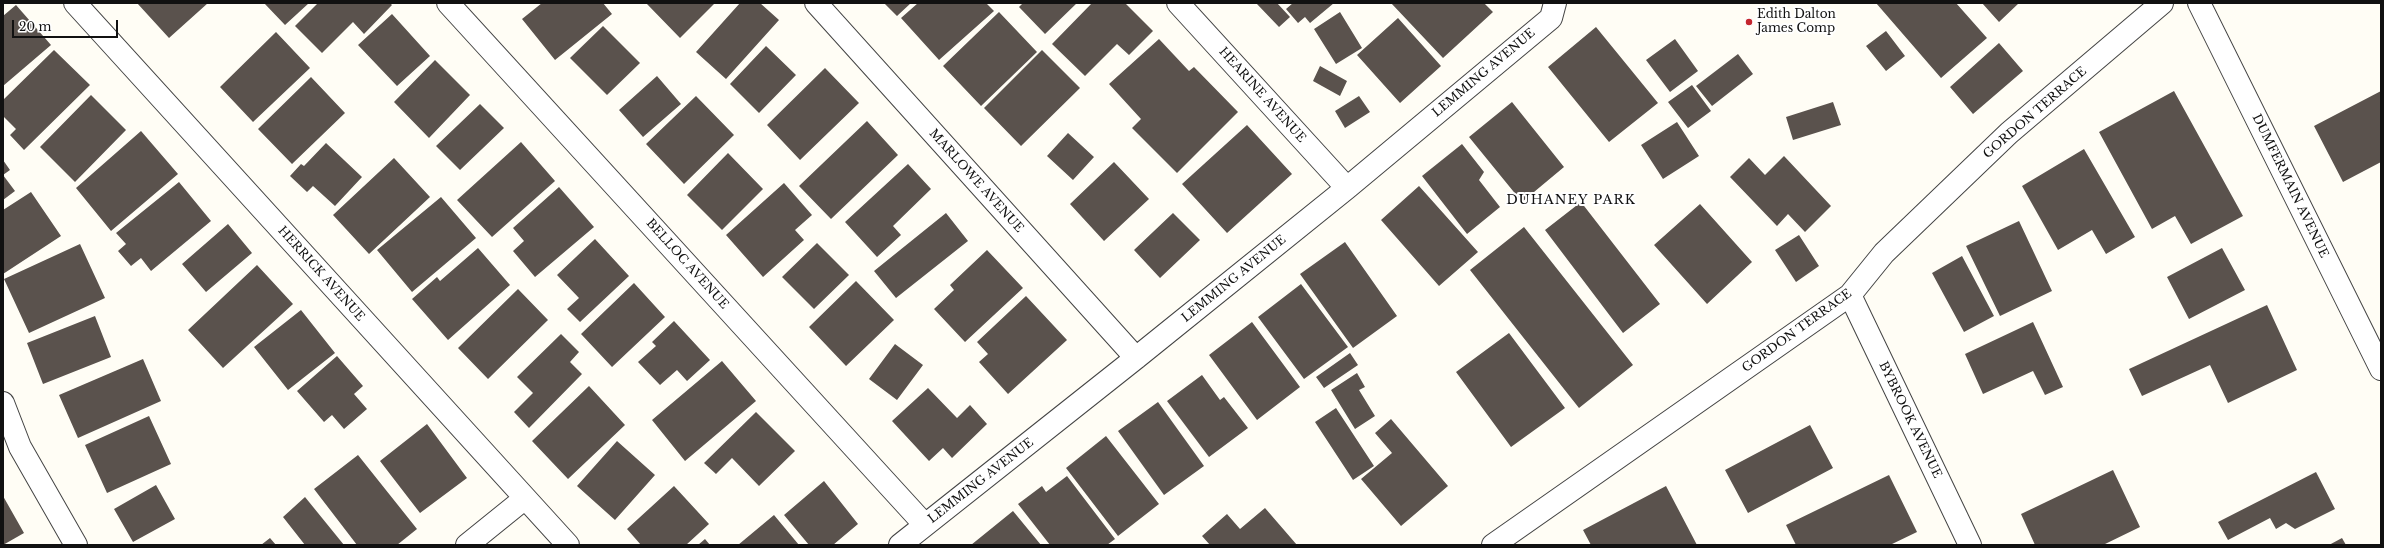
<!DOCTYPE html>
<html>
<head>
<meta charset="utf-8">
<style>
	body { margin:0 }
	#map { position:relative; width:2384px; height:548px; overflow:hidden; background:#fffdf5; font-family:"Libre Baskerville",serif }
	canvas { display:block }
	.frame { position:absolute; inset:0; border:4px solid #111; pointer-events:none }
	.scale { position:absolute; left:12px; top:20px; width:106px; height:18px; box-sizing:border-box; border:2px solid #111; border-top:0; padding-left:5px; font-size:12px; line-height:14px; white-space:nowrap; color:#111; -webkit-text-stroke:3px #fff; paint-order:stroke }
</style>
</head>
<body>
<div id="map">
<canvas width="2384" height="548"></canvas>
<div class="frame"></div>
<div class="scale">20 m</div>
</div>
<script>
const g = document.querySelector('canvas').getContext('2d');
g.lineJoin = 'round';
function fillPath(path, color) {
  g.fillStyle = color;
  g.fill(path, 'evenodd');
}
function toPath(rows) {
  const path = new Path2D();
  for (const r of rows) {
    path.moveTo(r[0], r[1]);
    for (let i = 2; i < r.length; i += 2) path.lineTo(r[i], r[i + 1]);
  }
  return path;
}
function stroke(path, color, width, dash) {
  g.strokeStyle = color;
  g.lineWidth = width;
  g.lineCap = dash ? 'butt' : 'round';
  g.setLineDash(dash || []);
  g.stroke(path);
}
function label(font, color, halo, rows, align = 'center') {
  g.font = font + ' "Libre Baskerville",serif';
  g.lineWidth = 4;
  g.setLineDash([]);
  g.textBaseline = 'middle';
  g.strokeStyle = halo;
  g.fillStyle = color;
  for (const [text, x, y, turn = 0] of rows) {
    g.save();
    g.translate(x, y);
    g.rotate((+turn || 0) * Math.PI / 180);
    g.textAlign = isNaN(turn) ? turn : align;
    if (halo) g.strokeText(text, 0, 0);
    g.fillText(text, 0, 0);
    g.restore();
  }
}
fillPath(toPath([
	[137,3,208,3,169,38],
	[264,3,309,3,285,25],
	[318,3,390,3,392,5,364,34,353,22,322,53,295,26],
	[542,3,603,3,612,14,555,60,522,19],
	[646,3,715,3,680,38],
	[740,3,760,3,779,20,726,79,696,52],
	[884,3,911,3,897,16],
	[918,3,986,3,994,11,939,60,901,18],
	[1023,3,1077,3,1045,34,1019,7],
	[1092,3,1125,3,1153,31,1129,55,1117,44,1085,76,1052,44],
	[1256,3,1277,3,1290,17,1279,27],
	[1293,3,1334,3,1310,23,1305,17,1298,23,1286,9],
	[1391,3,1484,3,1493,12,1443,58],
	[1876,3,1956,3,1987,38,1941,78],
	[1982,3,2019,3,1999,22],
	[16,5,51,45,3,86,3,16],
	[999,12,1037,52,981,106,943,66],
	[1340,12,1362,48,1336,64,1314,29],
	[392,14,430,56,397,86,358,45],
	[1398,18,1441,66,1400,103,1357,55],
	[603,26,640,63,607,95,570,58],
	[1596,27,1658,103,1609,142,1548,67],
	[1886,31,1905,56,1886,71,1866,46],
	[276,32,310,68,253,122,220,87],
	[1159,39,1189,71,1194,67,1238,112,1177,173,1132,128,1141,119,1109,84],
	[1675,39,1698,71,1670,92,1646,60],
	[1999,43,2023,71,1973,114,1950,87],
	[766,46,796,75,759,113,730,84],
	[54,50,90,85,24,150,10,135,16,129,3,116,3,100],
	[1042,50,1080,88,1021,146,984,108],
	[1738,54,1753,74,1712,106,1696,86],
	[435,60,470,95,429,138,394,102],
	[1320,66,1347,81,1340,96,1313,81],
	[825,68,859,103,800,160,767,125],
	[657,76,681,104,643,137,619,110],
	[311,77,345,113,292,164,258,129],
	[1692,85,1711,111,1688,128,1668,102],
	[2174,91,2243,216,2191,244,2175,216,2152,229,2099,132],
	[2381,91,2381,162,2343,182,2314,126],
	[91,95,126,130,75,182,40,147],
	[696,96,734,135,684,184,646,144],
	[1359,96,1370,112,1345,128,1335,111],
	[1512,102,1564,167,1522,202,1469,137],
	[1833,102,1841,125,1793,140,1786,117],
	[480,104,504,128,460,170,436,146],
	[867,121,898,155,831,219,799,186],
	[1677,122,1699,156,1663,179,1641,145],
	[1247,125,1292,174,1227,233,1182,184],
	[141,131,178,174,111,231,76,188],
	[1068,133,1094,157,1073,180,1047,156],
	[521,142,555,181,492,237,457,200],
	[326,143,362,177,335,206,313,186,307,192,290,176,301,164,304,166],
	[1462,144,1484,172,1479,180,1500,207,1467,234,1422,176],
	[2084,149,2135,237,2106,254,2092,230,2058,250,2022,186],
	[728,153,763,189,722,230,687,195],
	[1784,156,1831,206,1805,232,1788,214,1777,226,1730,177,1749,158,1765,175],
	[394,158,430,197,369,254,333,215],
	[3,160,10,170,3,175,15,191,3,200],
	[1114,162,1149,199,1104,241,1070,204],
	[908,164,931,189,893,226,901,235,877,257,845,222],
	[179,182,211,221,151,271,141,258,131,266,118,251,126,244,116,233],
	[784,183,812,215,795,230,804,240,763,277,726,235],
	[1419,186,1478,252,1439,286,1381,220],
	[559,187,594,227,535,277,513,251,524,241,513,228],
	[31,192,61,236,3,274,3,210],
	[441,197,476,238,412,292,377,250],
	[1581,202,1660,304,1623,333,1545,230],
	[1700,204,1752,262,1707,304,1654,245],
	[946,213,968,241,896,298,874,271],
	[1173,213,1200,240,1160,278,1134,250],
	[2019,221,2052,291,2000,316,1966,246],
	[228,224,252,253,206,292,182,264],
	[1524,227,1633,365,1579,408,1470,270],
	[1799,235,1819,266,1796,282,1775,250],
	[595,239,629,276,580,322,567,309,579,298,557,275],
	[1345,242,1397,316,1353,348,1300,274],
	[817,243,849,275,814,309,782,277],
	[80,244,105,298,29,333,4,279],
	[478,248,510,285,448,340,412,299,437,277,440,281],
	[2222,248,2245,290,2189,319,2167,277],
	[987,250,1023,288,965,342,934,309,954,290,950,285],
	[1962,256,1994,316,1964,332,1932,273],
	[257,265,293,304,223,368,188,330],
	[856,281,894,320,846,366,809,327],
	[634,283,665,317,612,367,581,334],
	[1301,284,1348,347,1304,379,1258,317],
	[518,289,548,320,488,379,458,348],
	[1026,296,1067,340,1008,394,979,362,988,354,977,342],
	[2267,305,2297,370,2228,403,2210,365,2142,396,2129,369],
	[301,310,335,353,288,390,254,347],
	[95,316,111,357,43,384,27,343],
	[674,321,710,360,687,381,677,370,660,385,638,362,656,346,652,342],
	[1252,322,1300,387,1257,420,1209,355],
	[2033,322,2063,387,2045,395,2033,371,1983,394,1965,354],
	[1509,333,1565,408,1511,447,1456,372],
	[561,334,579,352,570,362,582,374,529,428,514,412,533,393,517,377],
	[895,344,923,365,897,400,869,379],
	[1350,353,1358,365,1324,388,1316,377],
	[337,356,363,386,354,394,367,409,344,429,332,415,324,422,297,391],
	[143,359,161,401,78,438,59,395],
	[722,361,756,401,685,461,652,420],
	[1357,373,1365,387,1359,390,1375,416,1355,429,1331,390],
	[1202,375,1220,400,1224,397,1248,428,1209,457,1167,401],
	[589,386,625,425,568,479,532,441],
	[928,388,957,418,970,405,987,424,952,458,943,448,929,461,892,421],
	[1158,402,1204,466,1164,495,1118,431],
	[1336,408,1374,466,1353,480,1315,422],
	[756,412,795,451,759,486,732,458,716,474,704,463],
	[149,416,171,464,107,493,85,445],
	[1391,419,1448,486,1401,526,1361,479,1392,453,1375,433],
	[427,424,467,478,420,513,380,461],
	[1810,425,1833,468,1748,513,1725,470],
	[1106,436,1159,504,1118,536,1066,468],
	[617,441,655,475,615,520,577,486],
	[358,455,417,529,397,545,357,545,314,489],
	[2113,470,2140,527,2103,545,2035,545,2021,514],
	[2316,472,2335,509,2295,529,2286,523,2276,529,2270,518,2228,540,2218,522],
	[1889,475,1917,532,1890,545,1796,545,1786,525],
	[1067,476,1115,539,1107,545,1050,545,1018,504,1042,486,1046,492],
	[824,481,858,524,833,545,809,545,784,515],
	[156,485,175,519,133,542,114,509],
	[674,486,709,524,686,545,641,545,627,529],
	[1666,486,1697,545,1591,545,1583,530],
	[3,496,24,533,3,545],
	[305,497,344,545,305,545,283,517],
	[1265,508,1297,545,1210,545,1202,536,1227,514,1240,529],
	[1013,511,1041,545,971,545],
	[774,515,799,545,738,545],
	[270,538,276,545,261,545],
	[2342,538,2346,545,2329,545],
	[705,539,710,545,698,545]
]), '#5a524d');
const street = toPath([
	[75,3,568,545],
	[448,3,925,525],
	[816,3,1136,358],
	[1178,3,1347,188],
	[2199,3,2381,369],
	[1850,295,1970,545],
	[3,403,20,447,76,545],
	[467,545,524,499],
	[900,545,1136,358,1347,188,1551,18,1555,3],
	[1493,545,1850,295,1884,253,2009,133,2162,3]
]);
stroke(street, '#444', 24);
stroke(street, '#fff', 22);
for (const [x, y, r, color] of [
	[1749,22,4,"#c4262e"]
]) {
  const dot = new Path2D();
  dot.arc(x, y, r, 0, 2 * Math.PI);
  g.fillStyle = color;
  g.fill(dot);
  stroke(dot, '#fff', 1.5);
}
label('12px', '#111', '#fff', [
	["Edith Dalton",1757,15],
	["James Comp",1757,29]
], 'left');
label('12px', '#111', '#fff', [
	["LEMMING AVENUE",1484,73,-40],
	["HEARINE AVENUE",1262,95,48],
	["GORDON TERRACE",2035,113,-41],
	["MARLOWE AVENUE",976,181,48],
	["DUMFERMAIN AVENUE",2290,186,64],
	["BELLOC AVENUE",687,264,48],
	["HERRICK AVENUE",321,274,48],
	["LEMMING AVENUE",1234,279,-39],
	["GORDON TERRACE",1797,331,-36],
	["BYBROOK AVENUE",1910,420,64],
	["LEMMING AVENUE",981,481,-38]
]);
g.letterSpacing = '1px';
label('13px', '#111', '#fff', [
	["DUHANEY PARK",1571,200]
]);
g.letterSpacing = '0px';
</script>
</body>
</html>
